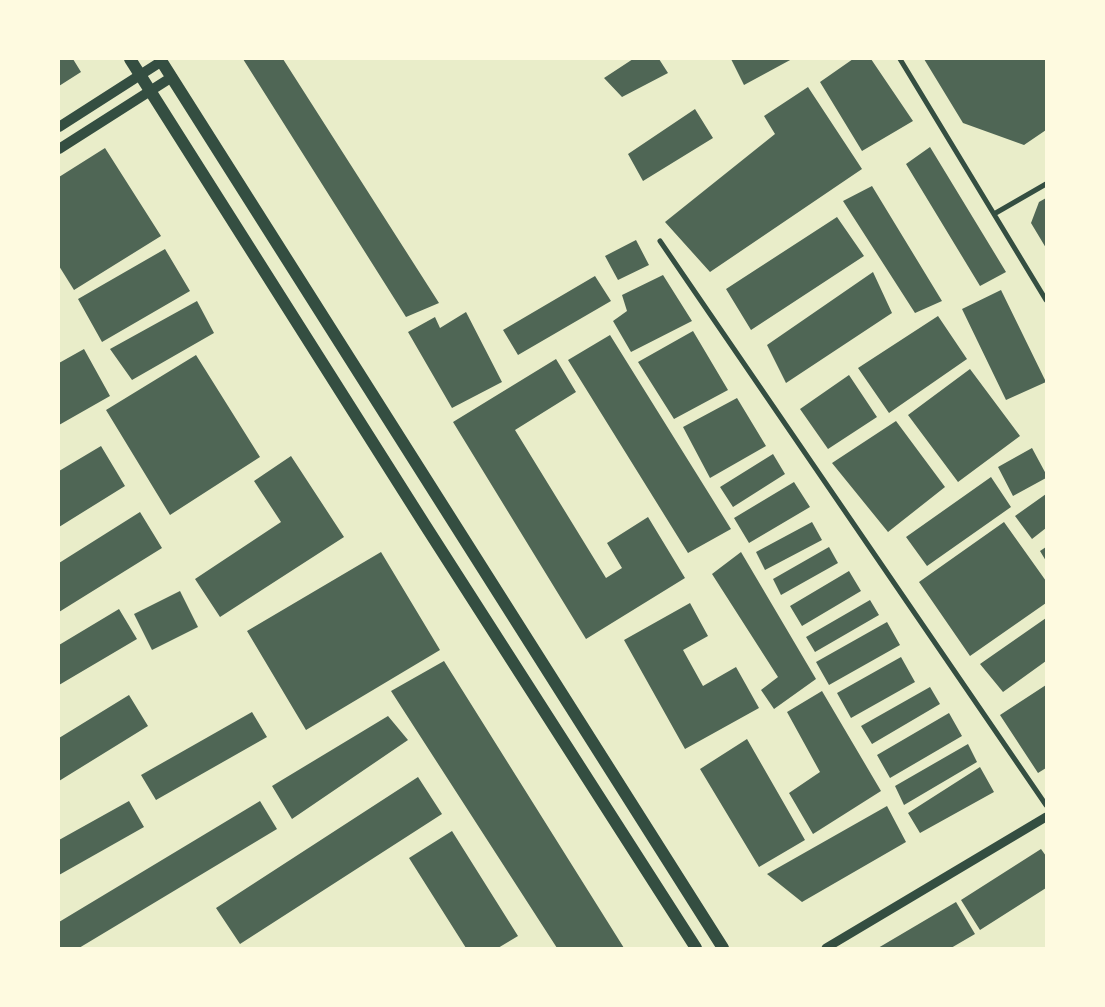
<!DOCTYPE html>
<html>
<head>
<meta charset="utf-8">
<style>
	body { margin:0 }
	#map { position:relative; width:1105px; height:1007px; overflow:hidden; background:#e9edc9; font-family:Spectral,serif }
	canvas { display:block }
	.frame { position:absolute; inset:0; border:60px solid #fefae0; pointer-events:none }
</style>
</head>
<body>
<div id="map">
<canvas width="1105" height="1007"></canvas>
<div class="frame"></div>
</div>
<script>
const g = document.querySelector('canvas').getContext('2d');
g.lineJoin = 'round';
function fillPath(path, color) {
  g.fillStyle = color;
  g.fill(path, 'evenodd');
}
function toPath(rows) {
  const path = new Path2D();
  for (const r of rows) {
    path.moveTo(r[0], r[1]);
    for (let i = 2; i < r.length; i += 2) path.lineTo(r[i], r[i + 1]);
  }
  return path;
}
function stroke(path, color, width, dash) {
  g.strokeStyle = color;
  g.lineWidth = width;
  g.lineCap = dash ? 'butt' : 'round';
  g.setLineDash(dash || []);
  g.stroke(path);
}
fillPath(toPath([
	[59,59,73,59,81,72,59,86],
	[243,59,283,59,439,303,406,317],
	[633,59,659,59,668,73,622,97,604,78],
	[731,59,792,59,744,85],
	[853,59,871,59,913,121,862,151,820,82],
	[924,59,1046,59,1046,130,1024,145,963,123],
	[808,87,862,169,710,272,665,222,775,134,764,116],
	[695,109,713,138,643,181,628,154],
	[930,147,1006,272,980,286,906,164],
	[105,148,161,236,74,290,59,266,59,177],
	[872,186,942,301,915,313,843,201],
	[1046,198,1046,248,1031,223,1039,202],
	[837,217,864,256,751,330,726,289],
	[636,240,649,265,618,280,605,256],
	[165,249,190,291,102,342,78,299],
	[873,272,892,313,786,383,767,345],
	[663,275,692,321,631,352,613,321,627,311,622,295],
	[595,276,611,301,518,355,503,330],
	[1001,290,1046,382,1006,400,962,309],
	[197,301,214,333,132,380,110,349],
	[466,312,502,382,452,408,408,332,435,317,440,328],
	[938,316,967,359,889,413,858,368],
	[693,331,728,390,674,419,638,362],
	[610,335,731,529,688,553,568,360],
	[84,349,110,396,59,425,59,363],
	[196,355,260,457,170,515,106,410],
	[556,359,576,392,515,430,606,578,622,568,607,543,648,517,685,578,586,639,453,422],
	[970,369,1020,436,958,482,908,415],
	[849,375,877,417,828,449,800,409],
	[737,398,766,446,710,478,683,427],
	[896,421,945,487,888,532,832,463],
	[101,446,125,486,59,527,59,471],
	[1032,448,1046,474,1046,478,1013,496,998,467],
	[773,454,785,474,733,507,720,487],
	[291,456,344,537,220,617,195,579,281,522,254,481],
	[991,477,1011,507,927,566,906,537],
	[794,482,810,507,749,543,734,518],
	[1046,494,1046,528,1032,539,1015,516],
	[140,512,162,548,59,612,59,563],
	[812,522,822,540,765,570,756,552],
	[1004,522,1046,581,1046,603,970,656,919,582],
	[829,547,838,563,781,595,773,579],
	[1046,547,1046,561,1040,551],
	[381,552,440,650,306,730,247,631],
	[741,552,816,679,774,709,761,690,778,677,712,574],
	[849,571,861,591,802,626,790,606],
	[180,591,198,627,152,650,134,614],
	[870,600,879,615,815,652,806,637],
	[690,603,708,636,683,650,703,686,736,667,759,708,685,749,624,640],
	[119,609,137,639,59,685,59,645],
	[1046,618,1046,661,1003,692,980,664],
	[887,622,900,645,829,685,816,662],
	[901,657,915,682,851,718,837,693],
	[444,661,624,948,557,948,391,691],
	[1046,685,1046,768,1038,773,1000,715],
	[930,687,940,704,872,744,861,726],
	[822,691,881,791,813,834,789,793,820,772,787,712],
	[129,695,148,726,59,781,59,738],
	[252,712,267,737,156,800,141,775],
	[949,713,962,736,890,778,877,755],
	[388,716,408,740,292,819,272,786],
	[747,739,805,840,759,867,700,769],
	[968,744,977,762,904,805,895,786],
	[980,767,994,792,920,833,908,813],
	[418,777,442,814,240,944,216,908],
	[129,801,144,827,59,875,59,840],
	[260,801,277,829,79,948,59,948,59,922],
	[887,806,906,842,802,902,767,874],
	[452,831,518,936,498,948,466,948,409,858],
	[1041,849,1046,856,1046,888,980,930,961,900],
	[956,902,975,934,951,948,878,948]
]), '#4f6655');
stroke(toPath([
	[900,59,1046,300],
	[994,214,1046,184],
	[660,241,1046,805]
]), '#344e41', 5);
stroke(toPath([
	[826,948,1046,817]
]), '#344e41', 9);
stroke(toPath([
	[59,127,162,61],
	[59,149,172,77]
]), '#344e41', 10);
stroke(toPath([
	[130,59,425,525,696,948],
	[160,59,723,948]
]), '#344e41', 12);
</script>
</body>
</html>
